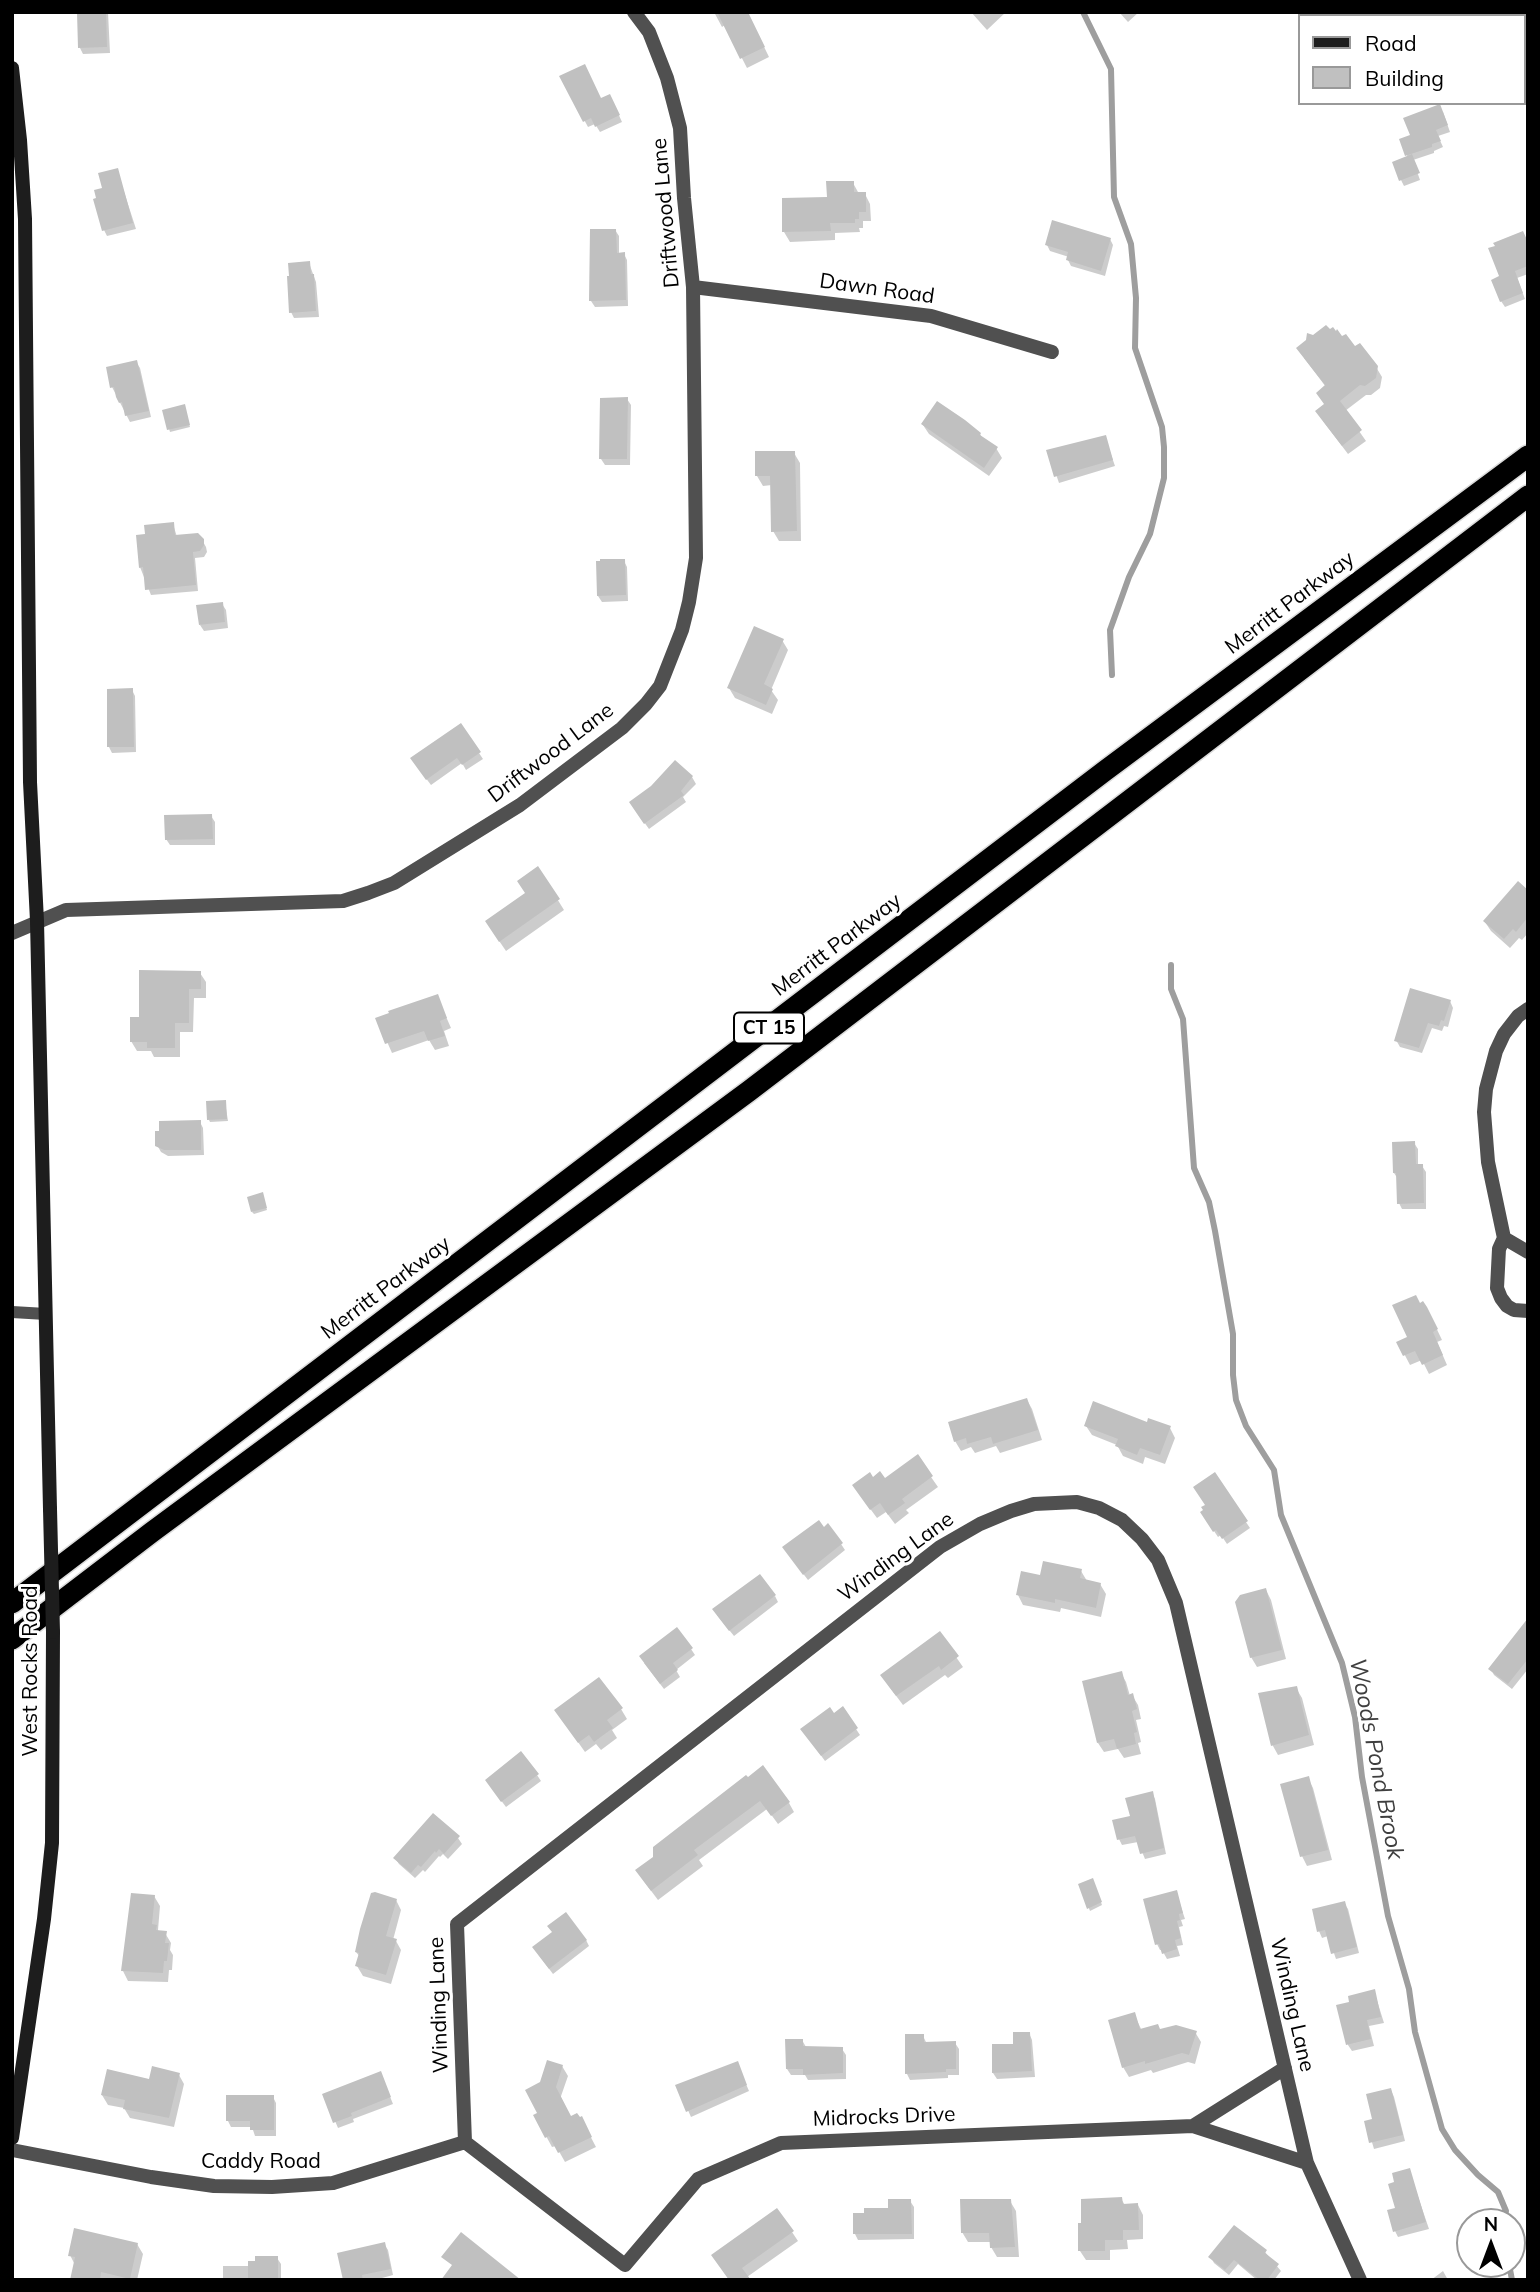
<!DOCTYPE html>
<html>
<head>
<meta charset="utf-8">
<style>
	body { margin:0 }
	#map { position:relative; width:1540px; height:2292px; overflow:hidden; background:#fff; font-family:Mulish,sans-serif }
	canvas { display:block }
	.frame { position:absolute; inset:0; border:14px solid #000; pointer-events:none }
	.legend { position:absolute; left:1298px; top:14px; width:228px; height:91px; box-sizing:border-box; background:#fff; border:2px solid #999; margin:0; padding:9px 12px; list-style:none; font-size:21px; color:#000 }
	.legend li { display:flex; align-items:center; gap:14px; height:35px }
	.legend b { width:35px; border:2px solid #999 }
	.north { position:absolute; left:1456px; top:2208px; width:70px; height:70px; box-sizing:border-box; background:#fff; border:2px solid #999; border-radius:50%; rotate:0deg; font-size:19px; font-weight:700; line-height:28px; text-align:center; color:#000 }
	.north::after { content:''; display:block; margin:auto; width:24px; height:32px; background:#000; clip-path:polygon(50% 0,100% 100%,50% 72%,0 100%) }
</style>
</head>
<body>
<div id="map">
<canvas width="1540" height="2292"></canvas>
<div class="frame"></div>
<ul class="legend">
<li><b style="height:9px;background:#1d1d1d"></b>Road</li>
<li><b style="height:19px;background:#c0c0c0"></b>Building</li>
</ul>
<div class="north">N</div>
</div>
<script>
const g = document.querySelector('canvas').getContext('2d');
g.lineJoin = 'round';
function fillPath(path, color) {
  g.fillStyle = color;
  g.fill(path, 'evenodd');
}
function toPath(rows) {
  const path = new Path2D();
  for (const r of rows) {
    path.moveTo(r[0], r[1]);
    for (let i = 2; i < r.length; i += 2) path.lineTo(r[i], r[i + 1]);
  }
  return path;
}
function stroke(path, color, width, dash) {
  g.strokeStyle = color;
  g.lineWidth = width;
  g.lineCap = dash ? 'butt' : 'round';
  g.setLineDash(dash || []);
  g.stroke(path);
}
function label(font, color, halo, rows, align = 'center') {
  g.font = font + ' Mulish,sans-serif';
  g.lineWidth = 6;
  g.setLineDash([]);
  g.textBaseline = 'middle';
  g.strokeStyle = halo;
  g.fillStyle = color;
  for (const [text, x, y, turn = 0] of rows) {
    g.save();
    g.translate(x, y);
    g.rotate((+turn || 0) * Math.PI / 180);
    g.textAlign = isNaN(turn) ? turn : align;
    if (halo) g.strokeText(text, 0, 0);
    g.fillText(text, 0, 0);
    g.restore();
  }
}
fillPath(toPath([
	[79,12,108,12,110,53,83,54,80,48],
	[714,12,747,12,769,57,747,68,725,25,722,27],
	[971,12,1006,12,987,30],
	[1119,12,1139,12,1128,22],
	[561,77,601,100,613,102,622,122,600,132,595,124,588,127],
	[1443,112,1450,132,1438,136,1443,147,1434,151,1434,153,1413,160,1420,180,1404,186,1401,180,1408,158,1401,140,1412,136],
	[117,170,136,229,107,236,104,230],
	[853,183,858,192,865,194,870,204,871,221,863,221,863,228,859,228,860,232,835,233,835,240,790,242,784,232],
	[615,230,619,236,619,254,624,254,627,260,628,306,595,307,591,301],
	[1110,239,1113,245,1105,276,1071,266,1068,260,1069,257,1050,251,1047,245],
	[1528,244,1528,274,1517,278,1525,299,1505,307,1501,301,1502,277],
	[309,263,316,282,319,317,294,318,291,312],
	[1355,348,1376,367,1382,377,1380,388,1371,395,1366,395,1345,411,1366,441,1348,454,1323,421,1326,387,1304,358],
	[136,362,140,368,151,417,130,422,112,387],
	[627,399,631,405,630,465,605,465,601,459,601,400],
	[185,409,190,427,170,432,164,411],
	[923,425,980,434,982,438,996,448,1002,458,989,476,929,434],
	[1105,437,1115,466,1059,483,1048,451],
	[794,453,800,463,801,541,779,541,773,531,772,485,763,486,757,476],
	[173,524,177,537,202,540,206,547,207,552,204,557,195,558,198,591,151,595,140,567,147,536],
	[624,561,627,567,628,601,602,602,598,596],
	[222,604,226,610,228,628,204,631,200,625],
	[782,640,788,650,771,690,778,700,772,714,735,698,729,688],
	[132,690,135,696,136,752,112,753,109,747],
	[479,753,483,759,466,770,462,763,431,785,416,765],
	[675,762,692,777,696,784,683,797,686,802,649,829,634,808],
	[211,816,215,822,215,845,170,845,166,839],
	[538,868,564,910,506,951,493,932,527,894],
	[1528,889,1528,933,1522,940,1519,938,1510,948,1491,931,1485,922],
	[200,973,206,982,206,998,194,998,193,1032,180,1032,180,1057,154,1057,151,1051,137,1051,131,1041,141,1019],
	[437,996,451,1028,444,1031,449,1046,435,1050,429,1040,392,1053,377,1019],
	[1450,1001,1453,1008,1448,1027,1444,1026,1442,1031,1432,1028,1422,1053,1400,1047,1396,1040],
	[225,1102,228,1121,210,1122,209,1120],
	[200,1122,203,1128,204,1155,168,1156,161,1152,157,1145,161,1133],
	[1414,1143,1418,1149,1418,1166,1422,1166,1426,1172,1426,1209,1402,1209,1399,1203,1398,1179,1394,1173],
	[263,1197,267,1210,254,1214,252,1212],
	[1432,1319,1442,1340,1437,1342,1447,1365,1429,1374,1422,1360,1410,1365,1398,1342,1409,1338],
	[1027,1400,1032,1409,1042,1440,1000,1453,996,1446,975,1453,971,1447,961,1451,955,1441],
	[1148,1424,1170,1428,1175,1438,1165,1464,1145,1457,1143,1464,1123,1456,1117,1445,1092,1435,1086,1426],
	[917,1457,938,1487,906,1510,909,1513,895,1524,886,1512,877,1518,860,1495,873,1479,885,1480],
	[1214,1475,1250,1528,1227,1544,1221,1535,1218,1537,1202,1513,1207,1506],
	[841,1544,845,1550,808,1580,788,1554],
	[1081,1571,1087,1581,1100,1584,1106,1594,1101,1617,1061,1608,1060,1612,1023,1605,1018,1595,1041,1577],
	[1266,1590,1271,1600,1286,1659,1257,1667,1251,1657],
	[775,1596,778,1602,734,1636,717,1615],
	[1528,1625,1528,1669,1512,1689,1494,1675,1491,1669],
	[940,1634,963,1667,948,1678,945,1675,903,1705,888,1685],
	[691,1649,695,1655,676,1670,680,1677,664,1689,644,1663],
	[1121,1673,1126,1682,1130,1696,1132,1695,1138,1705,1141,1719,1136,1720,1141,1742,1138,1743,1141,1754,1124,1758,1118,1749,1104,1752,1098,1743],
	[1296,1688,1302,1698,1314,1745,1278,1755,1273,1746,1260,1695],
	[621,1709,627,1719,612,1730,617,1738,601,1750,596,1744,585,1752,556,1711],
	[834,1715,856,1729,860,1735,825,1761,806,1735],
	[537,1775,541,1781,506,1807,491,1787],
	[746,1778,789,1803,794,1812,778,1824,767,1809,699,1860,703,1866,658,1900,643,1880],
	[1308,1778,1313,1788,1332,1860,1307,1866,1302,1856],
	[1152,1793,1155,1799,1166,1854,1145,1859,1138,1842,1122,1845,1119,1839,1132,1817],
	[458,1838,462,1844,448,1859,443,1854,440,1857,439,1856,425,1872,423,1870,415,1878,399,1864,395,1858],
	[1094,1883,1102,1905,1090,1911,1080,1885],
	[1176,1892,1185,1919,1181,1920,1183,1926,1179,1927,1183,1945,1177,1946,1180,1956,1167,1959,1162,1950,1160,1950,1157,1944],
	[154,1896,160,1906,158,1930,159,1932,165,1933,171,1943,170,1950,173,1955,172,1970,169,1970,168,1982,128,1981,123,1971],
	[396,1900,401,1910,393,1940,396,1941,401,1950,391,1984,363,1976,357,1966,360,1957,356,1952],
	[1344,1903,1348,1909,1359,1953,1336,1959,1328,1936,1322,1938,1319,1931],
	[586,1940,589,1946,553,1974,538,1954],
	[1374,1991,1384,2023,1369,2026,1374,2046,1352,2051,1348,2045,1339,2006,1351,2003],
	[1134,2014,1142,2031,1195,2032,1201,2042,1195,2064,1188,2062,1153,2073,1151,2070,1129,2077,1123,2067],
	[1029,2033,1032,2040,1035,2077,997,2079,993,2073,1015,2046],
	[923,2036,926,2042,955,2043,959,2049,959,2075,948,2075,948,2078,910,2080,907,2074],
	[802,2040,806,2047,842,2049,846,2055,846,2079,808,2080,805,2075,791,2075,787,2069],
	[562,2066,568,2076,560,2099,570,2118,586,2128,596,2147,565,2162,556,2146,552,2147,535,2116,540,2114],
	[740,2070,749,2091,691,2117,677,2086],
	[179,2075,184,2084,174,2127,130,2118,124,2108,108,2105,102,2095],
	[383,2079,393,2104,353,2119,354,2122,338,2128,324,2095],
	[1391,2090,1394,2097,1405,2141,1374,2149,1366,2122,1374,2120],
	[273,2097,276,2103,276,2136,255,2136,252,2127,231,2127,228,2121],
	[1409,2170,1429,2229,1398,2237,1395,2231,1397,2209],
	[1121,2199,1125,2205,1138,2205,1143,2215,1143,2239,1127,2240,1128,2249,1110,2250,1110,2260,1086,2260,1080,2251],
	[910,2201,914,2207,914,2239,858,2240,855,2234,866,2214,890,2209],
	[1010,2201,1016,2211,1019,2257,997,2257,991,2247,991,2242,968,2242,962,2232],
	[792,2232,798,2241,747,2277,719,2265],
	[137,2244,143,2254,137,2280,72,2280,75,2265,70,2255],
	[384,2244,388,2250,393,2275,382,2278,383,2280,345,2280],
	[1265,2252,1281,2271,1274,2280,1257,2280,1238,2264,1229,2275,1214,2263,1211,2257],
	[277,2258,281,2264,281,2280,223,2280,223,2266,249,2266],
	[1443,2271,1448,2280,1431,2280]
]), '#0003');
stroke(toPath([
	[1083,12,1111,69,1114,197,1131,244,1136,298,1135,348,1162,427,1164,447,1164,478,1150,534,1129,577,1110,630,1112,675],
	[1171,965,1171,989,1183,1019,1194,1168,1209,1202,1215,1231,1233,1334,1233,1375,1236,1400,1246,1426,1274,1470,1281,1515,1342,1663,1355,1717,1362,1777,1388,1916,1409,1989,1415,2032,1442,2129,1455,2150,1478,2175,1498,2192,1506,2211,1504,2222],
	[1509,2264,1512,2280]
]), '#9e9e9e', 6);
fillPath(toPath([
	[77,12,106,12,107,47,78,48],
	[717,12,748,12,765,47,740,59],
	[585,64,601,98,610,94,620,115,595,127,591,118,583,122,559,76],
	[1440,104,1448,125,1436,130,1441,141,1432,144,1432,147,1405,156,1399,139,1410,135,1403,118],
	[1412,154,1420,173,1399,181,1392,162],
	[118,168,133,223,102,231,93,199,96,198,94,190,102,188,98,173],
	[826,181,854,181,854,192,866,192,866,212,859,212,859,219,855,219,855,223,830,223,831,231,782,232,782,198,827,197],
	[1052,220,1111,238,1101,271,1066,260,1068,252,1045,245],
	[590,229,616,229,617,253,625,252,626,300,589,301],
	[1523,231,1528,242,1528,266,1515,271,1523,293,1500,302,1491,280,1499,276,1488,248,1495,246,1493,243],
	[310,261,311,274,314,274,316,311,289,313,287,276,289,276,288,263],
	[1326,325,1330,329,1333,327,1336,331,1337,329,1342,336,1346,334,1355,346,1360,343,1378,366,1376,378,1365,386,1360,385,1340,401,1362,430,1342,446,1315,411,1324,404,1316,393,1325,385,1296,348,1306,340,1307,333,1313,335],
	[137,360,149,411,125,416,122,402,119,403,116,397,114,387,110,388,106,367],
	[628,397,627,459,599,459,600,398],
	[937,401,965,420,981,433,980,435,998,447,984,468,921,424],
	[185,404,190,425,167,430,162,410],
	[1106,435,1113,460,1054,477,1046,450],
	[755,451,795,451,797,531,771,532,770,476,755,476],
	[174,522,175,535,198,533,204,539,204,545,200,551,193,552,196,585,145,590,143,567,139,568,136,535,145,534,144,525],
	[600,559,625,559,626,595,597,596,596,561,600,561],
	[223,602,225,622,199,625,196,605],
	[754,626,784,639,764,684,773,689,766,705,727,688],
	[133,688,134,747,107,747,107,689],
	[461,723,481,752,462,765,457,758,426,780,410,758],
	[675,760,693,776,681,791,684,795,644,824,629,802,651,786],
	[212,814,213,839,165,840,164,815],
	[538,866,560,899,499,942,485,921,525,893,517,881],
	[1518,881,1528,890,1528,917,1516,932,1513,929,1504,939,1483,921],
	[139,970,201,971,201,989,189,989,189,1023,175,1023,175,1048,147,1048,147,1042,130,1042,130,1017,139,1017],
	[1410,988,1451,1000,1444,1021,1441,1020,1439,1026,1428,1023,1419,1048,1394,1041],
	[438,994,447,1018,440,1021,445,1036,428,1041,424,1031,385,1044,375,1018,389,1013,388,1011],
	[226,1100,227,1119,207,1120,206,1101],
	[201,1120,201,1150,164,1150,155,1146,155,1131,159,1131,159,1121],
	[1415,1141,1416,1164,1423,1164,1424,1203,1397,1204,1396,1173,1393,1173,1392,1142],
	[263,1192,267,1208,251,1212,247,1197],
	[1416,1295,1420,1303,1423,1301,1427,1307,1438,1329,1433,1332,1443,1355,1422,1365,1415,1351,1403,1356,1396,1342,1407,1337,1392,1305],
	[1027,1398,1038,1430,993,1444,991,1437,967,1444,966,1438,954,1442,948,1422],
	[1093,1401,1147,1422,1148,1418,1171,1426,1160,1455,1140,1448,1137,1455,1115,1446,1118,1439,1084,1426],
	[918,1454,933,1476,902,1499,905,1503,888,1515,880,1503,870,1510,852,1485,870,1472,873,1477,880,1471,885,1478],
	[1215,1472,1248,1521,1222,1539,1216,1530,1213,1532,1200,1512,1203,1510,1201,1507,1205,1505,1193,1487],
	[819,1520,824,1527,828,1523,843,1543,803,1575,782,1547],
	[1043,1561,1082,1569,1080,1578,1101,1583,1096,1608,1055,1599,1055,1603,1016,1595,1021,1571,1040,1575],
	[760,1574,776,1595,729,1631,712,1609],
	[1266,1588,1282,1650,1250,1658,1235,1602,1240,1595],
	[1528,1618,1528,1659,1508,1684,1488,1669],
	[677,1627,693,1648,673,1663,678,1670,660,1684,639,1656],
	[940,1631,959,1656,941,1670,939,1666,896,1696,880,1675],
	[1122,1671,1128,1695,1133,1693,1137,1709,1132,1711,1137,1732,1134,1733,1136,1744,1117,1749,1114,1739,1097,1743,1082,1681],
	[599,1677,623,1708,607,1720,613,1728,594,1742,589,1735,578,1743,554,1710],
	[1297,1686,1309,1735,1271,1746,1258,1693],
	[843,1706,858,1728,821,1756,800,1729,830,1707,834,1713],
	[521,1751,539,1774,501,1802,485,1780],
	[763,1765,790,1802,771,1816,760,1801,694,1850,698,1855,651,1891,635,1870,653,1857,653,1847,746,1775,748,1777],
	[1309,1776,1328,1850,1300,1857,1280,1784],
	[1153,1791,1164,1848,1140,1854,1135,1836,1117,1840,1112,1820,1130,1816,1125,1798],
	[433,1813,460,1836,444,1854,439,1849,436,1853,435,1851,421,1867,418,1865,411,1873,393,1858],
	[1093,1878,1102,1902,1087,1909,1078,1884],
	[1177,1890,1183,1913,1179,1914,1180,1920,1177,1921,1181,1938,1175,1940,1177,1949,1162,1954,1159,1944,1155,1945,1143,1899],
	[375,1892,397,1899,386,1936,397,1939,386,1975,355,1966,359,1953,355,1952,360,1929,371,1893],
	[131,1893,155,1895,152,1924,157,1925,156,1930,167,1931,165,1943,169,1943,167,1961,164,1961,163,1973,121,1971],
	[1345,1901,1357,1947,1331,1954,1325,1930,1317,1932,1312,1909],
	[566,1912,587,1940,549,1969,532,1947,552,1932,547,1926],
	[1375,1989,1381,2017,1367,2020,1371,2039,1346,2045,1336,2005,1349,2002,1348,1996],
	[1135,2012,1140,2029,1158,2024,1160,2029,1176,2025,1197,2031,1189,2055,1182,2053,1145,2064,1145,2061,1122,2068,1108,2020],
	[1013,2032,1030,2032,1032,2071,992,2073,992,2044,1013,2044],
	[905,2034,924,2034,924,2042,956,2041,956,2069,946,2069,946,2072,905,2074],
	[785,2039,803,2039,803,2046,843,2047,843,2073,803,2075,803,2069,786,2069],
	[547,2060,563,2065,556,2087,571,2116,577,2113,580,2117,582,2116,592,2137,558,2153,549,2136,545,2138,533,2115,537,2113,525,2090,540,2082],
	[738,2061,747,2085,686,2112,675,2085],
	[152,2066,180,2073,169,2118,123,2109,125,2100,101,2095,107,2069,149,2079],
	[381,2071,391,2097,351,2113,352,2116,333,2123,322,2094],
	[1391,2088,1403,2135,1369,2143,1364,2121,1372,2119,1366,2094],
	[226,2095,274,2095,274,2130,250,2130,250,2121,226,2121],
	[1410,2168,1426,2222,1393,2232,1387,2210,1395,2208,1388,2184,1394,2182,1392,2173],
	[1122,2197,1123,2204,1138,2203,1139,2230,1123,2230,1123,2240,1105,2240,1105,2251,1078,2251,1078,2223,1081,2223,1081,2199],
	[888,2199,911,2199,912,2234,853,2234,853,2213,864,2213,864,2208,888,2208],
	[960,2199,1011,2199,1015,2247,990,2248,989,2233,961,2233],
	[777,2208,794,2231,742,2268,751,2280,729,2280,711,2255],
	[1234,2225,1267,2250,1265,2253,1279,2264,1267,2280,1260,2280,1234,2260,1225,2270,1208,2257],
	[74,2228,138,2243,130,2279,101,2272,100,2280,70,2280,75,2257,68,2256],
	[461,2232,521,2280,441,2280,452,2265,441,2257],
	[385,2242,391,2269,362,2275,363,2280,343,2280,337,2253],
	[255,2256,278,2256,278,2280,248,2280,248,2261,255,2261]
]), '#c0c0c0');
const motorway = toPath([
	[12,1603,1106,770,1528,456],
	[12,1639,152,1532,749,1091,1528,496]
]);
stroke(motorway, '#dbdbdb', 24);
stroke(toPath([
	[12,1312,46,1314]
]), '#505050', 12);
stroke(toPath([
	[693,287,931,316,1052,352],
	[12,933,66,910,343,901,368,893,394,883,520,805,622,728,646,704,660,686,682,630,689,602,696,558,693,287,684,198,680,128,667,78,649,32,634,12],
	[1528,1009,1518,1016,1504,1034,1496,1051,1486,1089,1484,1112,1488,1162,1504,1238,1499,1249,1497,1288,1501,1298,1507,1306,1514,1310,1528,1311],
	[1504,1238,1528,1252],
	[1193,2126,1285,2068],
	[465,2142,457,1924,940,1547,980,1524,1011,1511,1034,1504,1077,1502,1099,1508,1122,1520,1142,1539,1158,1560,1176,1603,1307,2163,1360,2280],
	[465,2142,625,2265,698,2179,781,2143,1193,2126,1307,2163],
	[12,2150,151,2177,214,2186,272,2187,333,2183,465,2142]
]), '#505050', 14);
stroke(toPath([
	[12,68,20,140,25,219,30,782,37,921,50,1509],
	[12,2138,44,1919,52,1843,53,1632]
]), '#1d1d1d', 14);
stroke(motorway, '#000', 21);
stroke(toPath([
	[50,1509,53,1632]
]), '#1d1d1d', 14);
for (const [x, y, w] of [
	[769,1028,70]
]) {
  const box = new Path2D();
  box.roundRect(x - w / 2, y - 15.5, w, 31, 5);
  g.fillStyle = '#fff';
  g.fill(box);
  stroke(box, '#000', 2);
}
label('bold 19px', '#000', null, [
	["CT 15",769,1028]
]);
label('21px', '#000', '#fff', [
	["Driftwood Lane",666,213,-95],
	["Dawn Road",877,289,8],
	["Merritt Parkway",1290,603,-37],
	["Driftwood Lane",551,753,-37],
	["Merritt Parkway",837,945,-37],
	["Merritt Parkway",386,1288,-37],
	["Winding Lane",896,1557,-36],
	["West Rocks Road",31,1671,-90],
	["Winding Lane",439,2005,-92],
	["Winding Lane",1292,2005,77],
	["Midrocks Drive",884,2117,-2],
	["Caddy Road",261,2162]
]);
label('italic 23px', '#3f3f3f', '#fff', [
	["Woods Pond Brook",1376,1759,79]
]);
</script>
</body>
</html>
